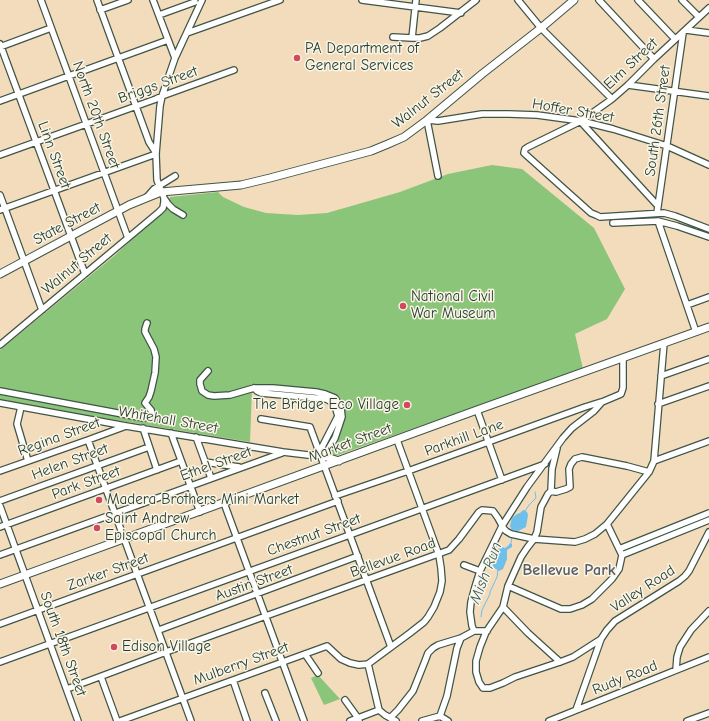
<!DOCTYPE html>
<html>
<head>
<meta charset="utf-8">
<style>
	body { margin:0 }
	canvas { display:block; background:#f2dcbc }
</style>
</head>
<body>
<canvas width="709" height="721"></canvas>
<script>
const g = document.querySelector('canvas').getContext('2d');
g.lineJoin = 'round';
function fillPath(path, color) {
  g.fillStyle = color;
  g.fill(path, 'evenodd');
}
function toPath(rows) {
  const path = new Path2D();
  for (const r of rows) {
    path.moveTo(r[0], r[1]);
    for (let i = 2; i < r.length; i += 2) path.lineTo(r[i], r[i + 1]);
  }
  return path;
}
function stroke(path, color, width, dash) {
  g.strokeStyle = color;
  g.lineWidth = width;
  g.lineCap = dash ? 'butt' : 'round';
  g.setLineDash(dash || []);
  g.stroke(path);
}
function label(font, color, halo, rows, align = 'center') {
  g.font = font + ' "Comic Neue",sans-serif';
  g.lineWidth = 3;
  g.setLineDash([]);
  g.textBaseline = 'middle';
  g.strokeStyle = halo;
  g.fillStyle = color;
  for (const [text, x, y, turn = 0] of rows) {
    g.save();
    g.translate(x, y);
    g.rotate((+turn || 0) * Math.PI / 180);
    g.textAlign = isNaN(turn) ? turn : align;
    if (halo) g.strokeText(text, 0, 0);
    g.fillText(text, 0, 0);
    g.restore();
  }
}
fillPath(toPath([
	[492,165,522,169,594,228,625,289,607,319,575,334,583,369,335,456,330,452,344,422,344,414,335,396,330,393,322,390,274,385,252,389,250,442,0,401,0,350,114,256,165,209,170,197,218,192,223,197,244,207,266,213,298,215,327,213,400,192,448,174],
	[318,675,340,699,324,705,311,678]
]), '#8bc579');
fillPath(toPath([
	[524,510,527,512,528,515,526,527,518,531,512,530,510,526,512,518,517,514,520,513,522,511],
	[510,543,512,544,512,547,507,550,507,559,503,569,499,571,493,567,493,556,496,550,502,547,505,548,508,546]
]), '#6ebfea');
stroke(toPath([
	[525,511,529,505,536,498,535,492],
	[511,543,512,537],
	[481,617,482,610,490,594,490,592,497,577,498,570]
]), '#6ebfea', 1);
const minor = toPath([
	[41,0,128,238],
	[97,0,149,142,156,153],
	[153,0,175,58],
	[362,0,461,13],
	[518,0,541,28,612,99],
	[599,0,654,59],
	[638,0,675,39],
	[682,0,699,17],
	[709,8,654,59,628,85,612,99,581,121,528,147,525,149,524,153,591,213,596,215,600,217,664,213,675,216,709,229],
	[100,10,128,0],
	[159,15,195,2],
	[686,30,709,33],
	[187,33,280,0],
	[393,37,412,38,420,38,428,36,440,28,476,0],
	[412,38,416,0],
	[0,44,85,274],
	[0,47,51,28],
	[628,85,709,96],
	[0,101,168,40],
	[581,122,658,206],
	[0,155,156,99,162,96,234,70],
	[438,176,427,120,438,121,482,114,509,114,537,115,581,121,613,129,667,146,709,165],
	[0,195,42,310],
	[147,197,154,189,175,176],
	[0,210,156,154],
	[657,213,683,33],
	[183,215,173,209,168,204,164,198,157,180,156,154,160,106,162,96,175,58,202,0],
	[658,221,696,332],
	[613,223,658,221,677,226,709,237],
	[687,305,709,297],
	[0,345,159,212,163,208,164,202,164,199],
	[208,371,200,380,200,384,202,391,208,395,214,396,230,395,254,388,273,388,316,392,325,394,335,398,341,408,342,417,335,438,328,450,320,455],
	[661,376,709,359],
	[254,388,257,391,261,393,326,399,330,401,335,406,338,416,322,447,320,455],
	[0,391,144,418,150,416,152,414,151,410,145,403,149,397,151,391,155,373,156,357,154,349,145,332,145,329,147,323],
	[0,403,126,426,283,452,308,455,320,455],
	[658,404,709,386],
	[21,407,17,424,28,461],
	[477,410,502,480],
	[261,419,310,427,391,647],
	[143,428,157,470],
	[171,433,200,512],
	[196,437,211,478],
	[88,440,191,721],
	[557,448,552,469,551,491,548,494,541,507,537,532,534,539,527,548,521,557,508,586,503,607,486,632,480,647,476,661,476,672,479,682,483,688,490,688,503,683,515,677,560,662,573,657,601,639],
	[654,461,709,441],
	[205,462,239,467],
	[0,471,88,440,126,426],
	[551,491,556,492,566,489,570,487,569,469,571,464,575,459,582,457,627,466,649,472],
	[335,496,408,471,585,407,601,402],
	[0,501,149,447],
	[224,503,304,721],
	[0,506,78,721],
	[0,527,181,461],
	[619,549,709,513],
	[0,555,282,453],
	[622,555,709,520],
	[464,565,480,571],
	[508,586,561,609,570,609,582,605,592,599,612,579,619,569,621,560,622,555,607,524],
	[503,607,528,633,560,662],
	[0,624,338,501],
	[159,630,358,556],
	[474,631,472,626,470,612,471,602,475,587,480,571,502,526,527,487,563,438,572,428,594,411,602,402,621,394,623,388,623,359],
	[305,654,318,673],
	[0,662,545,464],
	[368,664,410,633,424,622,428,617,434,607,440,592,442,581,441,568,439,555,397,440],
	[368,664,379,710,385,715,396,721],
	[676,670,677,657,680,647,691,630,709,611],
	[101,677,117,721],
	[233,680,247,721],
	[67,689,166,652,449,550,459,539,479,512,482,510,493,511,498,518,504,529,506,531,511,534,534,539,575,542,585,539,595,534,607,524,649,472,654,461,664,343],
	[265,693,276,721],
	[345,700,358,718,359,721],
	[576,710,601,639,607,630,615,621,679,581,685,576,689,571,709,532],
	[440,716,447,696,457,648,461,638],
	[390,718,398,710,413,691,425,661,428,653,433,648,438,645,461,638,474,631,487,631],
	[120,721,327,646,341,659,350,663,359,665,368,664],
	[350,721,379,710],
	[422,721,440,716,448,721],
	[549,721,709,657],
	[687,721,709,713]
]);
const major = toPath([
	[0,274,129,205,161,192,241,185,270,178,371,151,388,144,404,137,427,120,482,74,541,28,574,0],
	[320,455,339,461],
	[0,584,477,410,709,327]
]);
stroke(minor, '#3f5548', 8);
stroke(major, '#3f5548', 9);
stroke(minor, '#fff', 5.5);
stroke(major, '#fff', 7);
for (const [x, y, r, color] of [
	[297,58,4,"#d1495b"],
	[403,306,4,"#d1495b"],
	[407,405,4,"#d1495b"],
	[99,500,4,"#d1495b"],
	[97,528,4,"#d1495b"],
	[114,647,4,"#d1495b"]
]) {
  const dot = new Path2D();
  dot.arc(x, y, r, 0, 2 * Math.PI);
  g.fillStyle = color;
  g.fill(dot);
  stroke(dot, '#fcf5e5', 1.5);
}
label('15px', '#1f3d34', '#fcf5e5', [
	["PA Department of",305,49],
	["General Services",305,66],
	["National Civil",411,297],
	["War Museum",411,314],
	["The Bridge Eco Village",399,405,"right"],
	["Madera Brothers Mini Market",107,500],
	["Saint Andrew",105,519],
	["Episcopal Church",105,536],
	["Edison Village",122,647]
], 'left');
label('15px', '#1f3d34', '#fcf5e5', [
	["Elm Street",631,64,-43],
	["Briggs Street",158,85,-20],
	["Walnut Street",428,99,-38],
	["Hoffer Street",573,111,10],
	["North 20th Street",96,115,70],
	["South 26th Street",658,121,-82],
	["Linn Street",54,155,70],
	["State Street",67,224,-28],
	["Walnut Street",77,264,-40],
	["Whitehall Street",168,420,10],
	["Regina Street",59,437,-20],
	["Parkhill Lane",464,438,-20],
	["Market Street",350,443,-20],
	["Helen Street",70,462,-20],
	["Ethel Street",216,464,-20],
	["Park Street",86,483,-20],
	["Chestnut Street",314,535,-20],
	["Bellevue Road",393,558,-20],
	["Zarker Street",108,572,-20],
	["Austin Street",254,583,-20],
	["Valley Road",643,589,-33],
	["South 18th Street",63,644,70],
	["Mulberry Street",241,664,-20],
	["Rudy Road",625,678,-22]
]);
label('bold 16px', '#585e66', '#fcf5e5', [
	["Bellevue Park",569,570]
]);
label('italic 16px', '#335e62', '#fcf5e5', [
	["Mish Run",486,573,-69]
]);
</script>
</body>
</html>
